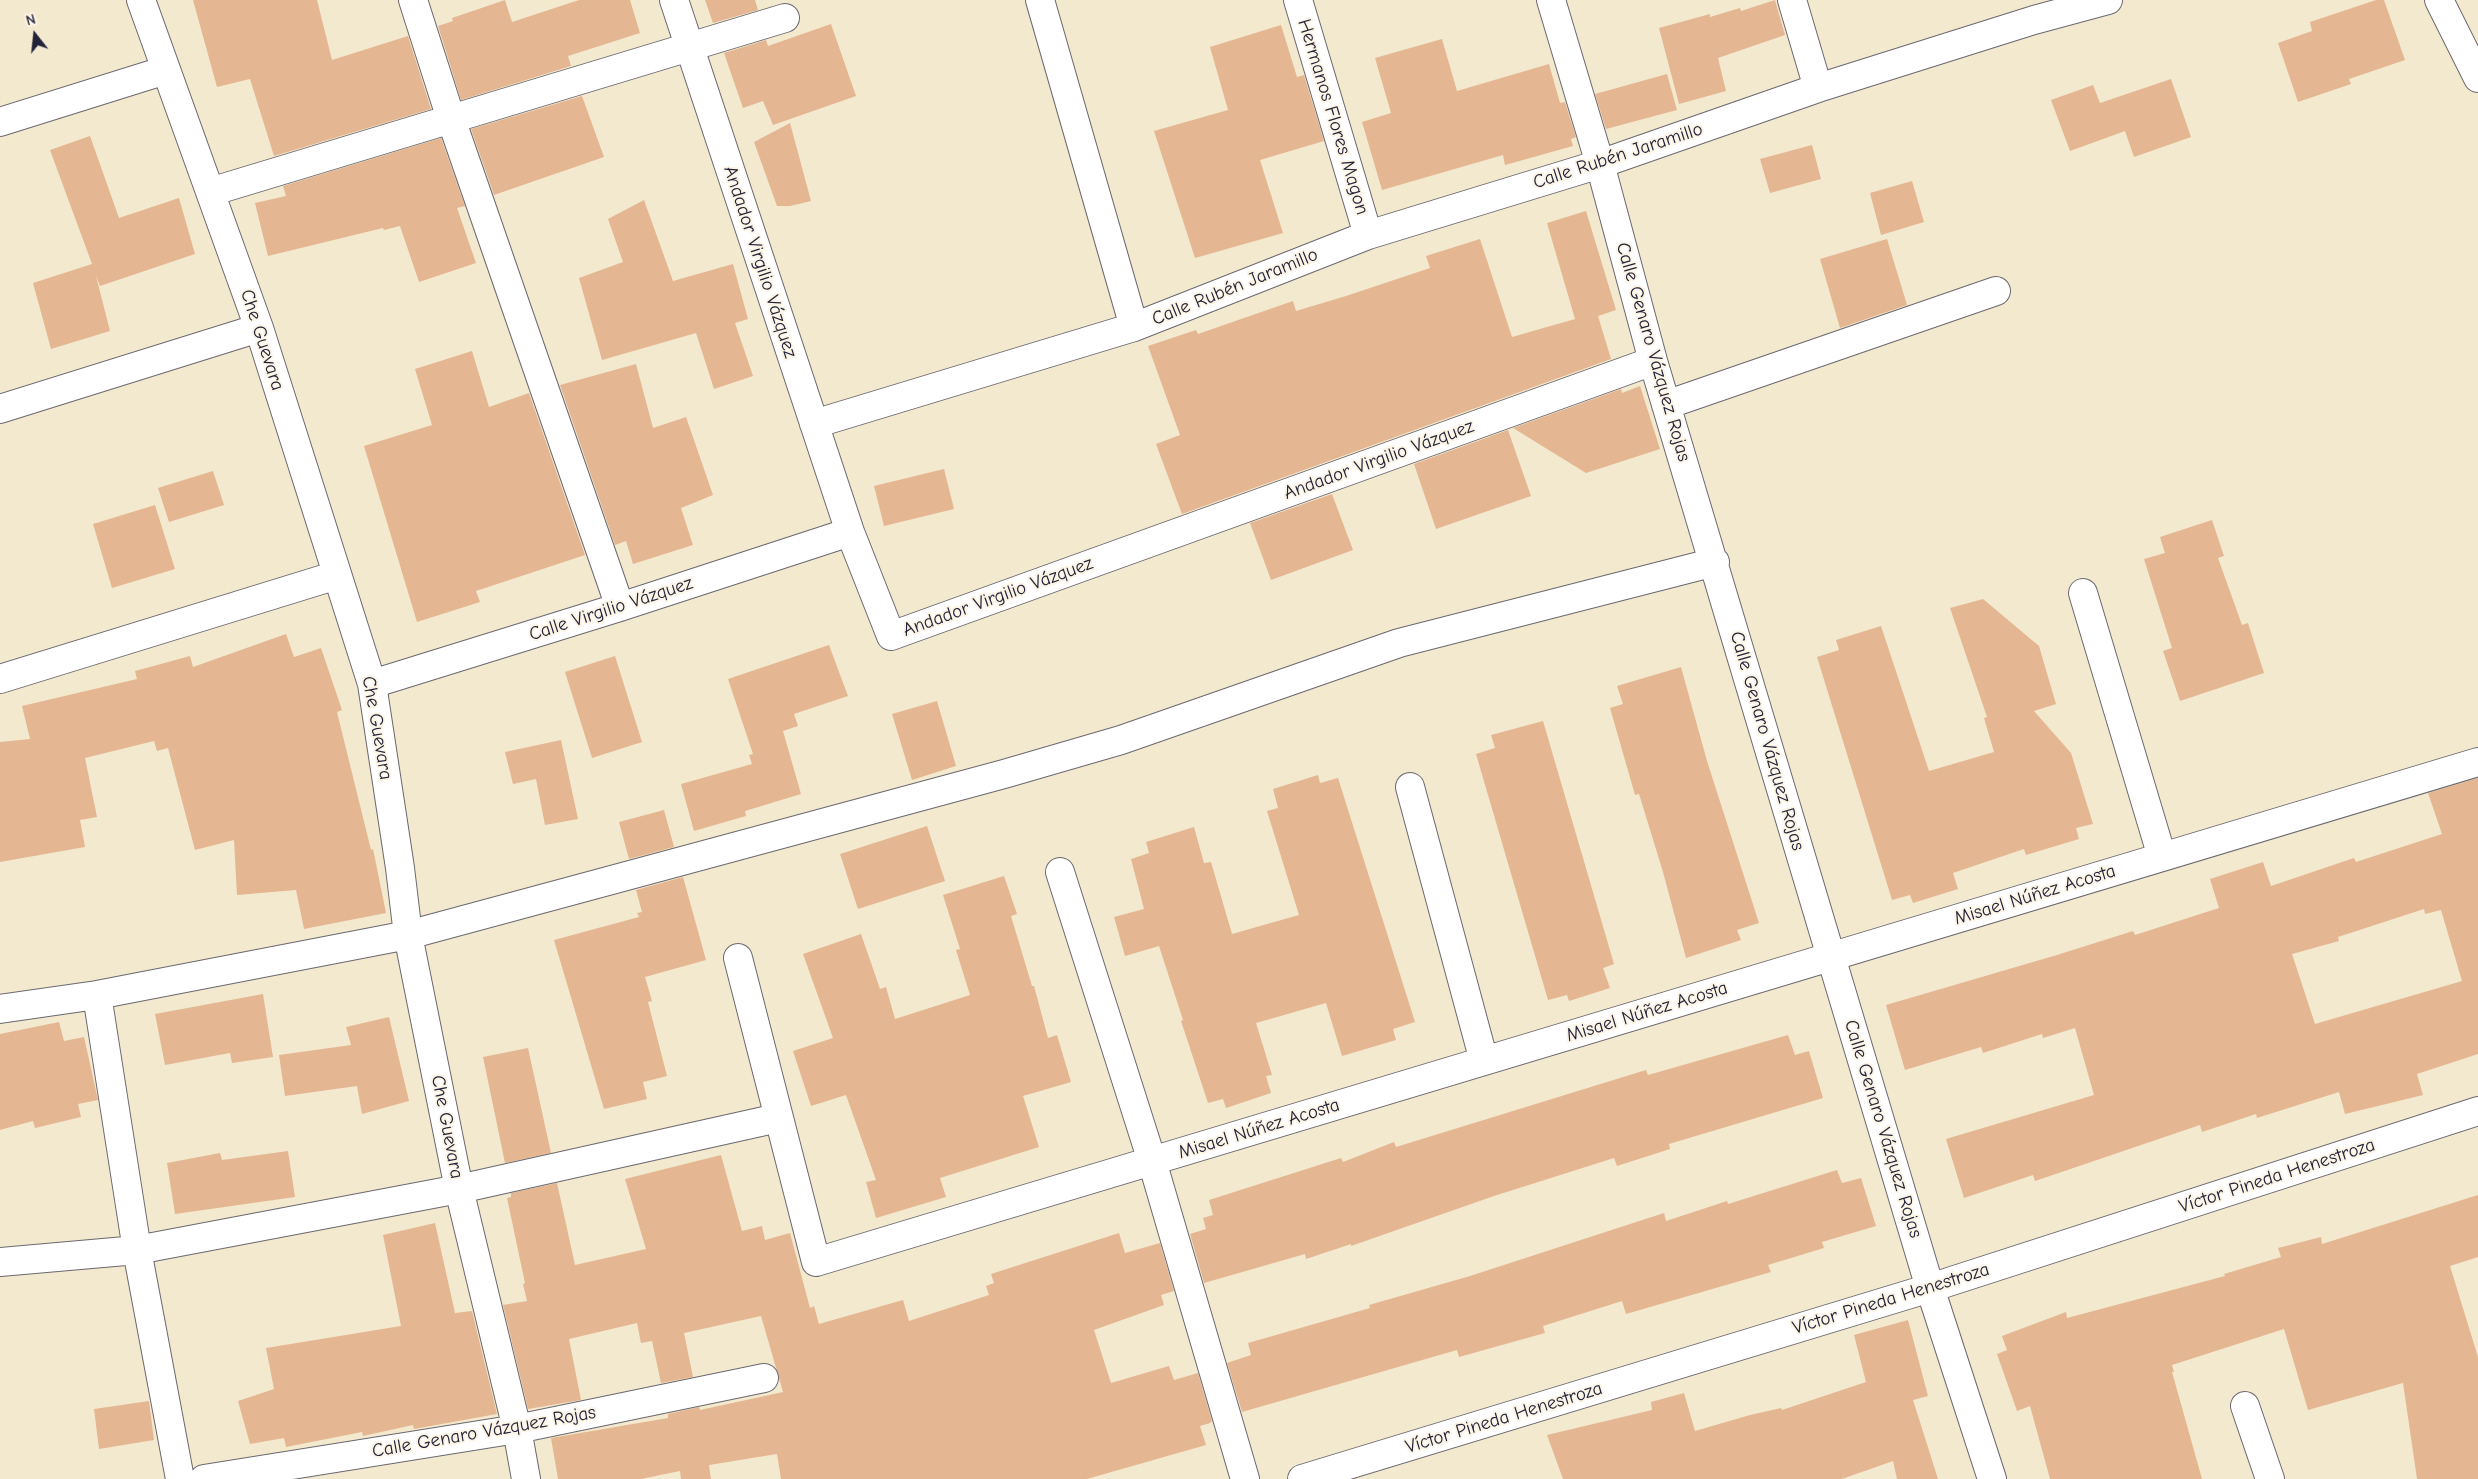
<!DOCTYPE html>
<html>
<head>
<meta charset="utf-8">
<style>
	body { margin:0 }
	#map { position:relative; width:2478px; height:1479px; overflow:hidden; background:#f3e9cf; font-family:"Comic Neue",sans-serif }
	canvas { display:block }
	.north { position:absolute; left:10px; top:10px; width:50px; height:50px; -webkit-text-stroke:4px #fcf5e5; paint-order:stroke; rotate:344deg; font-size:14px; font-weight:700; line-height:20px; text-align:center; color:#22223b }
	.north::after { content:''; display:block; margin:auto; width:18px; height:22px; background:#22223b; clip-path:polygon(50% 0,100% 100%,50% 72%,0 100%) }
</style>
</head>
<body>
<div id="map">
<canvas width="2478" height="1479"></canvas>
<div class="north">N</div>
</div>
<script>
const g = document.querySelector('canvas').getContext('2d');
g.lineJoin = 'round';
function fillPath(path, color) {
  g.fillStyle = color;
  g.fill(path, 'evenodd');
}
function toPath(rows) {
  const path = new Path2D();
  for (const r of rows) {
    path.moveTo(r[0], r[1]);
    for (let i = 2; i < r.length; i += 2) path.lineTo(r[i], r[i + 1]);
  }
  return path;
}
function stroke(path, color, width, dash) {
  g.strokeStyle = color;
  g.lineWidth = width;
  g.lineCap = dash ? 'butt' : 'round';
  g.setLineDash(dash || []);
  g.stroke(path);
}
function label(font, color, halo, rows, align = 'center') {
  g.font = font + ' "Comic Neue",sans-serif';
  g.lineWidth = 4;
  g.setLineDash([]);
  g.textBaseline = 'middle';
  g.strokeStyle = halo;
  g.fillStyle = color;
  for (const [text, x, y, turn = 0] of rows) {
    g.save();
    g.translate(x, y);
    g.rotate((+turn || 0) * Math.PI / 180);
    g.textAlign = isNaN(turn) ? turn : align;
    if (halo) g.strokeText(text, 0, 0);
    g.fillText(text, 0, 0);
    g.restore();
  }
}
fillPath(toPath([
	[193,0,317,0,332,60,408,36,431,109,274,156,250,79,217,87],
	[505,0,512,22,579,0,630,0,640,33,568,56,571,66,461,100,438,26,453,21,452,18],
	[705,0,755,0,758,10,713,23],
	[1775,0,1785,35,1718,58,1726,91,1679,104,1659,28,1710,14,1710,17,1740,8,1741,11],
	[2376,0,2384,0,2405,60,2349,79,2351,84,2298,102,2278,43,2312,31,2310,22],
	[831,24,856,96,773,125,763,101,743,108,724,53,766,40,768,46],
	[1281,25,1297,77,1304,75,1324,141,1260,160,1283,233,1195,258,1154,131,1228,110,1210,47],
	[1442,39,1457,91,1549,64,1560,103,1565,102,1576,137,1571,139,1573,146,1505,165,1503,155,1382,190,1362,122,1391,113,1375,58],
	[1667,74,1677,110,1606,129,1595,94],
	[2171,79,2191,137,2134,157,2125,131,2070,151,2051,100,2093,85,2100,103],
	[582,96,604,157,494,195,471,129],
	[790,123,811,201,790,206,777,206,754,142],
	[90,136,119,218,179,198,195,254,100,286,96,276,110,331,51,349,33,283,92,264,50,150],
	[441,138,465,206,457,208,476,263,419,282,400,226,384,230,383,228,268,256,255,203,286,196,283,186],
	[1812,145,1821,179,1770,193,1760,159],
	[1912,181,1924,222,1881,235,1870,193],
	[644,200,673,281,733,264,748,319,735,323,753,376,714,389,696,333,602,360,579,278,623,262,608,219],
	[1586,211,1616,310,1598,316,1611,359,1182,514,1156,444,1180,435,1148,346,1196,330,1198,334,1293,301,1296,311,1346,296,1430,268,1426,256,1480,239,1512,337,1575,319,1547,223],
	[1887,239,1907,305,1840,328,1820,259],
	[472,351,489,407,529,393,585,555,476,591,480,602,417,622,364,446,432,425,415,369],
	[636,364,653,428,686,417,713,495,681,508,693,545,633,564,626,541,615,545,560,385],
	[1640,386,1660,449,1586,473,1513,428,1621,389,1622,393],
	[1508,430,1531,496,1436,529,1414,464],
	[944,469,954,509,884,526,874,486],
	[213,471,224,505,169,522,158,488],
	[1332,494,1353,550,1271,580,1250,523],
	[155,505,175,569,112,588,93,524],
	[2212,520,2224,556,2218,558,2242,625,2248,623,2264,673,2180,701,2163,651,2172,648,2144,559,2165,553,2160,537],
	[1983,599,2039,646,2056,704,2034,711,2071,753,2093,824,2076,828,2079,839,2026,855,2024,849,1953,873,1958,889,1913,903,1910,895,1892,900,1817,657,1839,650,1836,640,1881,626,1929,771,1994,752,1984,718,1987,717,1950,608],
	[286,634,294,657,321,648,342,710,337,712,371,850,373,849,386,913,304,929,296,890,237,895,234,840,195,850,168,748,157,751,154,741,85,758,97,817,80,820,85,847,0,862,0,742,30,739,22,706,137,679,135,671,190,656,193,667],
	[829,645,848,696,794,714,798,726,783,731,801,794,745,811,746,816,694,831,681,784,752,764,749,755,753,754,728,679],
	[615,656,642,742,592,758,565,672],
	[1681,667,1707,761,1759,923,1737,930,1741,940,1686,958,1663,872,1639,794,1635,795,1610,708,1623,704,1617,686],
	[937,701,956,766,912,780,892,714],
	[1543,721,1614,964,1603,968,1610,988,1569,1001,1567,995,1548,1000,1476,754,1495,748,1491,735],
	[561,740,578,819,545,825,536,779,513,784,505,752],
	[1318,775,1320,783,1338,778,1415,1022,1393,1029,1396,1040,1342,1056,1326,1003,1256,1023,1272,1075,1266,1076,1271,1093,1226,1108,1223,1099,1208,1103,1181,1021,1183,1020,1159,946,1125,956,1114,917,1144,909,1131,859,1149,853,1146,842,1194,827,1204,863,1211,862,1232,934,1299,915,1267,811,1278,808,1273,789],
	[2478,778,2478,1054,2417,1074,2423,1095,2345,1114,2339,1092,2257,1118,2256,1114,2202,1132,2200,1125,2035,1181,2033,1175,1964,1198,1946,1139,2094,1095,2075,1028,2043,1038,2042,1034,1983,1053,1981,1047,1905,1070,1886,1005,2057,955,2133,931,2135,935,2219,908,2210,879,2263,862,2271,886,2354,858,2356,862,2442,834,2428,793],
	[2424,909,2425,914,2441,910,2462,981,2315,1024,2292,954,2339,941,2338,937],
	[664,810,674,847,629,859,619,822],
	[927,826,945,881,858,909,840,854],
	[1004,876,1017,914,1011,916,1032,986,1034,986,1048,1038,1057,1035,1071,1082,1023,1096,1039,1147,940,1178,946,1197,876,1218,866,1182,876,1180,846,1095,811,1106,793,1051,833,1038,803,954,861,934,880,989,886,987,895,1019,970,995,956,950,960,949,943,895],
	[683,877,706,960,645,977,652,1001,648,1002,667,1076,643,1082,647,1099,604,1109,554,940,639,917,637,913,642,912,636,890],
	[263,994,273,1057,232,1063,230,1053,165,1065,155,1014],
	[389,1017,409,1101,362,1114,357,1086,285,1096,279,1055,351,1045,346,1027],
	[59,1022,64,1041,84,1037,98,1100,78,1104,81,1117,35,1128,33,1121,0,1130,0,1034],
	[1788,1035,1795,1055,1809,1051,1823,1098,1669,1144,1670,1149,1617,1166,1614,1158,1494,1196,1351,1246,1351,1244,1306,1259,1305,1254,1204,1283,1190,1234,1206,1229,1203,1218,1213,1215,1209,1200,1341,1158,1343,1162,1394,1142,1396,1147,1646,1070,1648,1075],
	[528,1048,551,1153,505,1163,483,1057],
	[288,1151,295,1197,175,1214,167,1163,220,1153,222,1160],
	[721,1155,742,1231,762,1226,765,1240,790,1233,810,1308,814,1306,819,1324,903,1300,909,1321,989,1295,986,1286,994,1283,991,1274,1119,1233,1125,1253,1160,1243,1174,1291,1161,1295,1164,1305,1094,1330,1111,1383,1169,1366,1174,1380,1198,1373,1212,1421,1210,1423,1200,1426,1206,1445,1087,1479,781,1479,777,1454,709,1465,711,1479,681,1479,680,1471,641,1479,558,1479,551,1438,668,1418,668,1414,699,1407,700,1410,783,1392,761,1316,684,1333,693,1377,661,1383,652,1341,641,1343,637,1323,569,1339,581,1400,528,1409,503,1305,527,1301,523,1284,525,1283,507,1198,511,1197,511,1193,557,1183,575,1265,646,1249,625,1179],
	[1837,1170,1842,1183,1861,1178,1876,1226,1822,1242,1824,1248,1768,1265,1771,1272,1626,1314,1622,1301,1543,1326,1545,1333,1459,1357,1457,1350,1242,1412,1227,1363,1251,1355,1248,1343,1370,1308,1369,1305,1470,1276,1664,1213,1666,1221,1727,1201,1728,1204],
	[2478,1195,2478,1257,2450,1266,2478,1357,2478,1479,2417,1479,2403,1383,2308,1410,2284,1329,2172,1365,2174,1372,2172,1372,2202,1479,2050,1479,2030,1406,2017,1411,1997,1354,2007,1350,2002,1336,2066,1312,2067,1318,2225,1276,2224,1274,2281,1257,2278,1248,2321,1237,2322,1244],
	[435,1223,455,1313,472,1311,497,1414,414,1429,413,1425,363,1436,362,1432,286,1447,284,1438,250,1444,238,1401,274,1389,266,1348,401,1326,383,1235],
	[1908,1320,1928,1396,1913,1400,1938,1479,1897,1479,1893,1461,1842,1479,1563,1479,1547,1435,1652,1410,1651,1402,1684,1393,1695,1431,1750,1415,1781,1408,1782,1410,1866,1382,1854,1335],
	[149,1401,154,1440,99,1449,94,1409]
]), '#e5b692');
const street = toPath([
	[141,0,259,328,372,684,400,868,408,935,459,1189,517,1429,526,1479],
	[413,0,451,119,620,607],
	[674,0,850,532,891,636,1653,361],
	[1040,0,1134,327],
	[1298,0,1368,235],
	[1551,0,1600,164,1653,361,1930,1288,1992,1479],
	[1792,0,1818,88],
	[2439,0,2478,78],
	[0,122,166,70],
	[210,192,785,18],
	[1666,405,1996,291],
	[0,409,259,328],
	[814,424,1134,327,1368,235,1600,164,1818,88,2034,20,2108,0],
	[2083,593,2162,857],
	[0,679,337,575],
	[372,684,620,607,850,532],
	[1410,787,1484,1061],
	[1060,872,1152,1161,1245,1479],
	[738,958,816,1262,2478,762],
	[97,995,137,1250,180,1479],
	[0,1009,97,995,408,935,1004,774,1121,740,1399,643,1715,562],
	[0,1262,137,1250,459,1189,778,1118],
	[2245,1406,2270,1479],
	[204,1479,517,1429,764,1378],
	[1302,1479,1930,1288,2478,1111]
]);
stroke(street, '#6b686f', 30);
stroke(street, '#fff', 28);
label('19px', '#22223b', '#fcf5e5', [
	["Hermanos Flores Magon",1333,117,73],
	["Calle Rubén Jaramillo",1618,156,-18],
	["Andador Virgilio Vázquez",760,262,72],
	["Calle Rubén Jaramillo",1235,287,-22],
	["Che Guevara",262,340,72],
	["Calle Genaro Vázquez Rojas",1653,352,74],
	["Andador Virgilio Vázquez",1379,460,-20],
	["Andador Virgilio Vázquez",998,597,-20],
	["Calle Virgilio Vázquez",611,609,-18],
	["Che Guevara",377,728,80],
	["Calle Genaro Vázquez Rojas",1767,741,74],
	["Misael Núñez Acosta",2035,895,-17],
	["Misael Núñez Acosta",1647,1012,-17],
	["Che Guevara",447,1127,79],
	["Misael Núñez Acosta",1259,1129,-17],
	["Calle Genaro Vázquez Rojas",1883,1129,73],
	["Víctor Pineda Henestroza",2277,1176,-18],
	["Víctor Pineda Henestroza",1891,1299,-17],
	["Víctor Pineda Henestroza",1504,1418,-17],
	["Calle Genaro Vázquez Rojas",484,1432,-10]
]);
</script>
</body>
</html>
